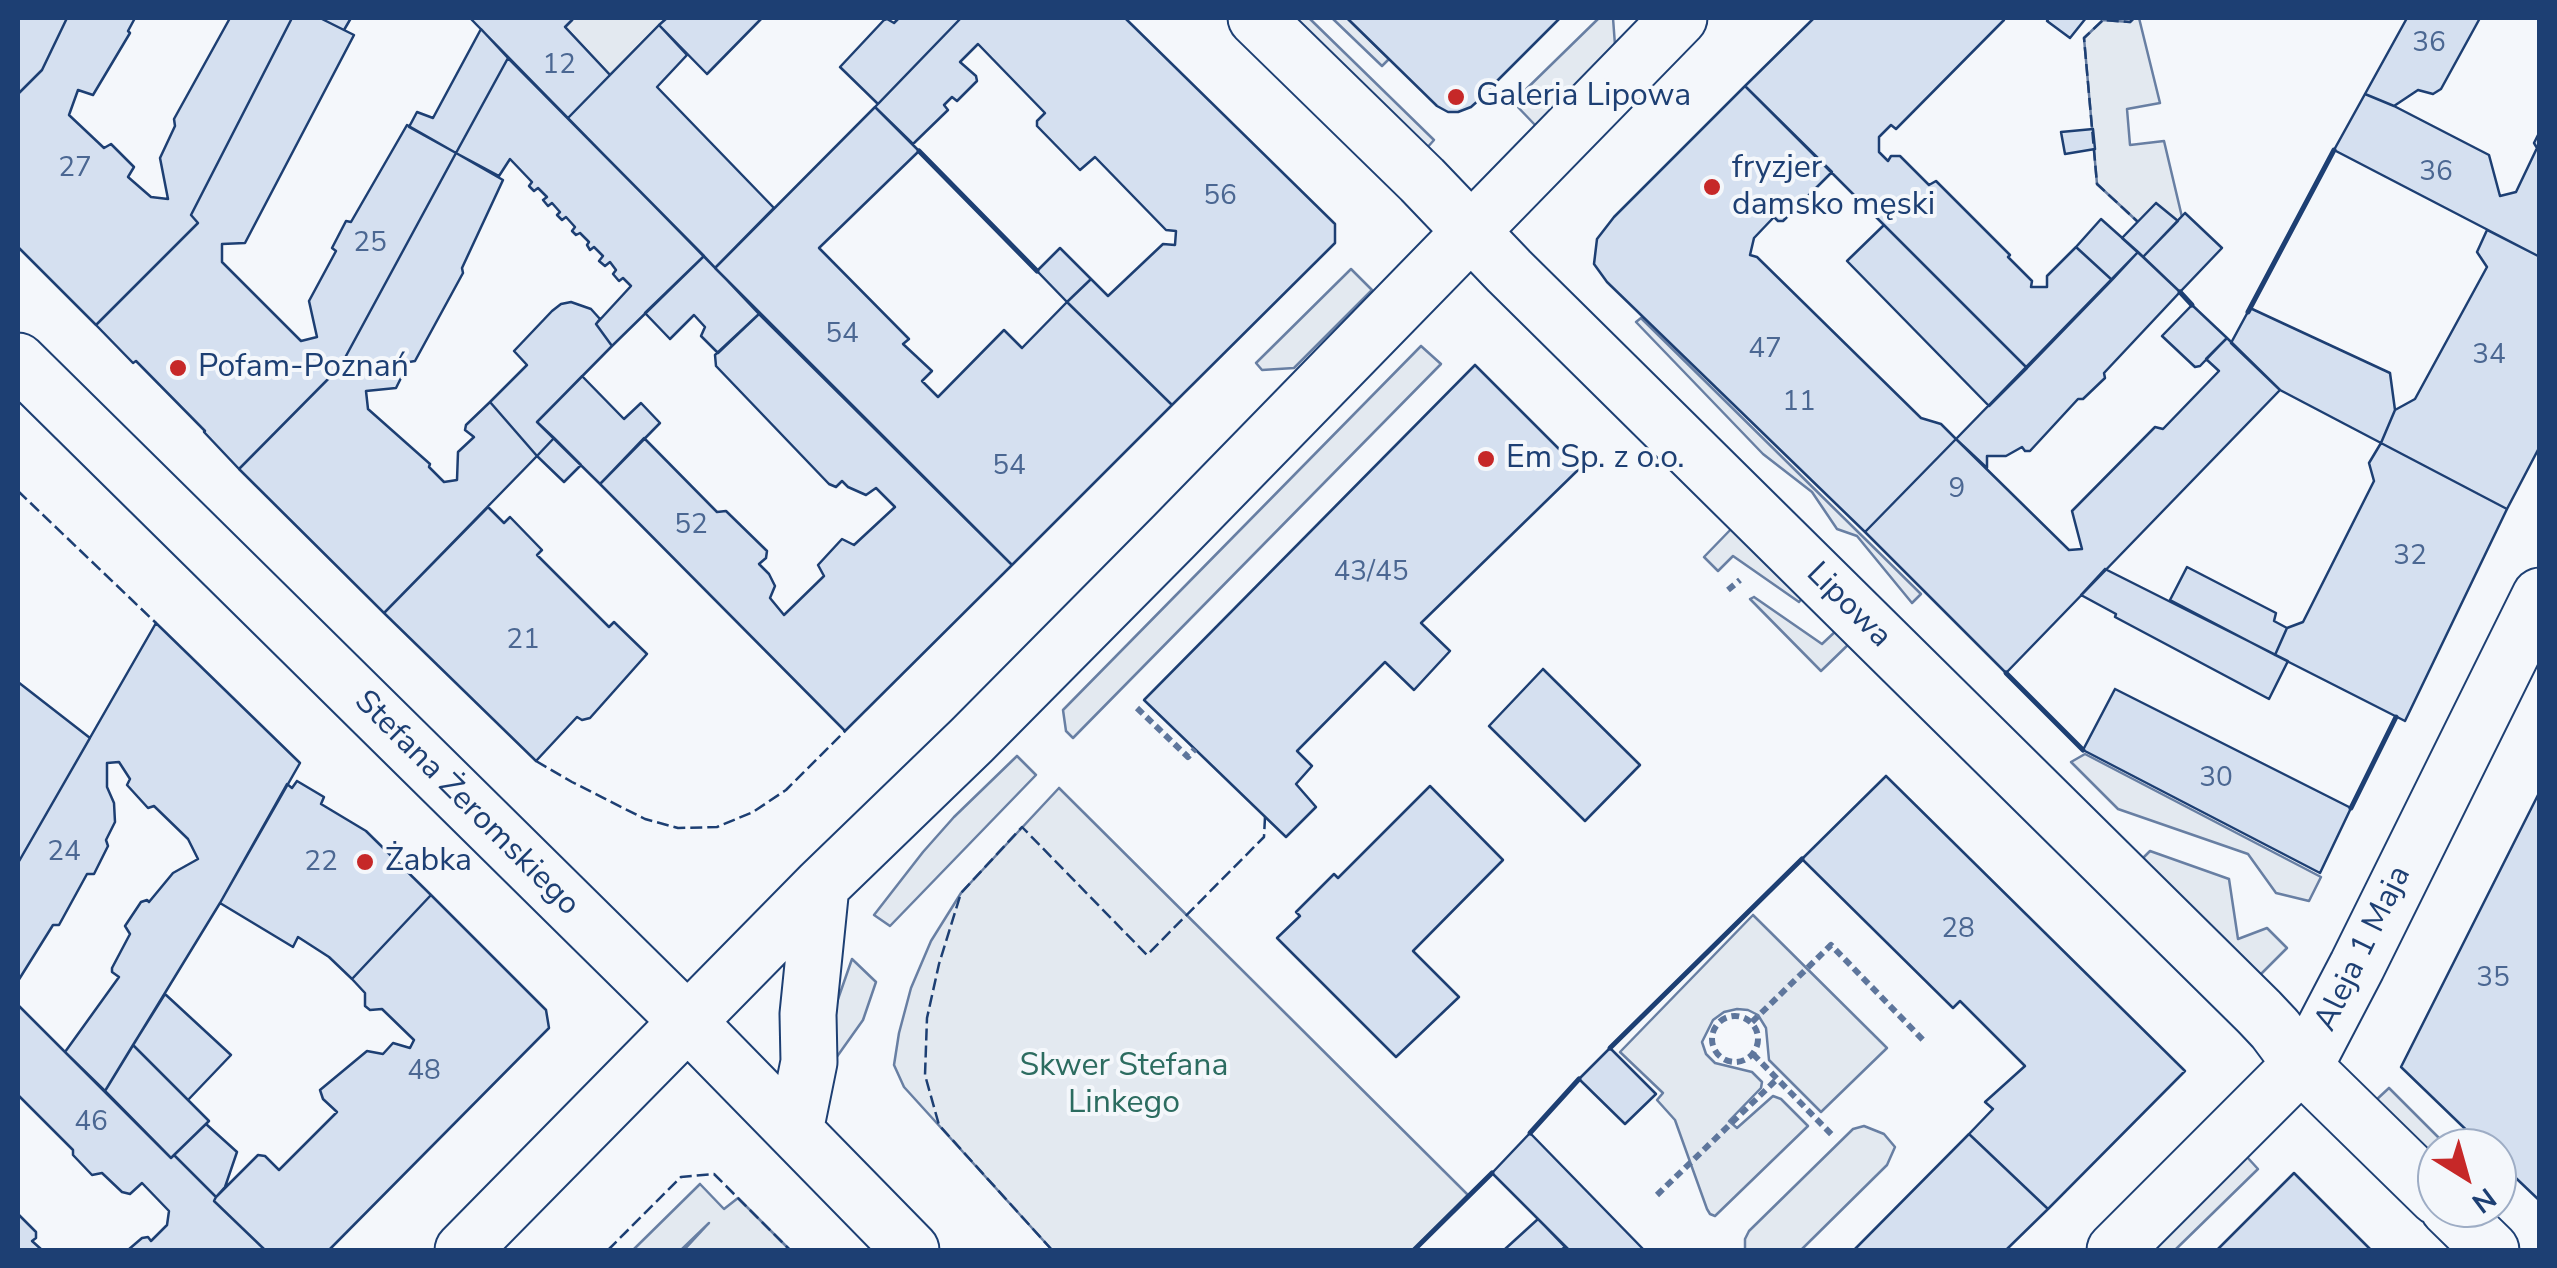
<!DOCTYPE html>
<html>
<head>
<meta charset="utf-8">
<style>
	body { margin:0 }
	#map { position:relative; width:2557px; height:1268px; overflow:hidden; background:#f4f7fb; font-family:"Nunito Sans",sans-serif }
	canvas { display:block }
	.frame { position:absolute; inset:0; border:20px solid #1d3f73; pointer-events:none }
	.north { position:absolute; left:2417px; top:1128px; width:100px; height:100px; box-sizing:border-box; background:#f4f7fb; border:2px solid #9eadc5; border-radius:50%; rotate:143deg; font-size:28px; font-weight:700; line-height:40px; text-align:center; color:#1d3f73 }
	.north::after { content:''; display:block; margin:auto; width:35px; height:45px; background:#c62828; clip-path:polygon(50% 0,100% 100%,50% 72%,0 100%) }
</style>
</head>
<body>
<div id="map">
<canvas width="2557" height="1268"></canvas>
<div class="frame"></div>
<div class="north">N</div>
</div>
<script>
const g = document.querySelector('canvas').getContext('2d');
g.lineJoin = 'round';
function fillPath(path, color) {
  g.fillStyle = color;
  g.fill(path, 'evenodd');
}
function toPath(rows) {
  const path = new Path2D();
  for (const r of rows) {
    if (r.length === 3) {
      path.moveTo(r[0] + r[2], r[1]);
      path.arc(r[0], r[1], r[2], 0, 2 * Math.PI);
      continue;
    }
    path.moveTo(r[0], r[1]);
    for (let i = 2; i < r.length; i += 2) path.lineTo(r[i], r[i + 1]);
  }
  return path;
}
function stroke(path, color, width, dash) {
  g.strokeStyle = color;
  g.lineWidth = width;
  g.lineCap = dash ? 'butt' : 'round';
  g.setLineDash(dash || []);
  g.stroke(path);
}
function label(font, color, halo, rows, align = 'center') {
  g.font = font + ' "Nunito Sans",sans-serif';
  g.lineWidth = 8;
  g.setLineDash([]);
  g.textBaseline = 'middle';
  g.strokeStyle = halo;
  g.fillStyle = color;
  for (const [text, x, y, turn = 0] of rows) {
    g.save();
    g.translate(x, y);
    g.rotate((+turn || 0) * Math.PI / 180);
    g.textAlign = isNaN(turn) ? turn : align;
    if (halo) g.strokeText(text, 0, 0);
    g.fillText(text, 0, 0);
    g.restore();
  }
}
const green = toPath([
	[574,18,667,18,610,75,565,27,574,18],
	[1293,18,1309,18,1434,140,1426,149,1293,18],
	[1332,18,1347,18,1389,59,1382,66,1332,18],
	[1599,18,1613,18,1615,45,1536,126,1513,102,1599,18],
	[2134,18,2139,18,2160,103,2127,109,2130,145,2164,141,2182,217,2178,221,2138,222,2097,184,2084,38,2103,20,2130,22,2134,18],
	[1351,269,1372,290,1294,368,1262,370,1256,363,1351,269],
	[1641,318,1921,594,1912,603,1857,536,1837,529,1812,492,1763,454,1636,322,1641,318],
	[1421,346,1441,364,1073,738,1066,731,1063,710,1421,346],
	[1734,526,1804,596,1799,602,1733,556,1718,571,1704,557,1734,526],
	[1754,597,1822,644,1838,629,1852,641,1821,671,1750,599,1754,597],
	[2085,754,2321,877,2309,901,2276,893,2248,854,2118,809,2071,762,2085,754],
	[1017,756,1036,775,890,926,874,915,923,852,954,817,1017,756],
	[1059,788,1468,1195,1414,1250,1052,1250,904,1087,894,1065,899,1033,911,988,931,941,961,893,1059,788],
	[2150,851,2229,879,2238,939,2267,928,2287,948,2256,979,2140,861,2150,851],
	[1753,915,1887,1048,1821,1112,1769,1060,1766,1028,1758,1015,1748,1010,1737,1009,1724,1012,1713,1020,1702,1042,1706,1054,1715,1063,1752,1072,1762,1082,1761,1088,1729,1121,1737,1128,1773,1096,1781,1099,1808,1126,1715,1216,1710,1214,1707,1209,1675,1120,1657,1100,1663,1093,1620,1052,1753,915],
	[852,959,876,982,863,1020,836,1058,833,1037,837,1002,852,959],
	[2389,1088,2449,1148,2437,1148,2437,1162,2375,1101,2389,1088],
	[1864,1126,1884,1134,1895,1147,1887,1165,1801,1250,1745,1250,1745,1239,1749,1231,1853,1129,1864,1126],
	[2247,1157,2258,1169,2175,1250,2152,1250,2247,1157],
	[700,1184,724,1209,738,1198,790,1250,684,1250,709,1223,681,1250,633,1250,700,1184]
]);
fillPath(green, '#e3e9f0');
stroke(green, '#687fa3', 2.5);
const building = toPath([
	[18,18,67,18,42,70,18,94,18,18],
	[67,18,135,18,128,31,130,33,93,95,78,90,69,115,104,148,111,144,134,167,128,177,151,197,168,199,160,158,175,126,174,119,230,18,292,18,191,215,198,223,96,325,18,247,18,94,42,70,67,18],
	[292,18,320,18,354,35,245,243,222,244,222,262,301,341,317,337,309,301,336,251,332,248,346,221,351,222,407,125,456,153,340,367,239,469,204,432,205,431,136,361,133,363,96,325,198,223,191,215,292,18],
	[320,18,351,18,344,30,320,18],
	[470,18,570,18,572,20,565,27,610,75,568,118,470,18],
	[667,18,762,18,707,74,659,25,667,18],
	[899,18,961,18,878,104,840,67,884,20,887,19,894,23,899,18],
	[961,18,1125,18,1335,224,1335,243,1172,405,1067,302,1091,279,1108,296,1163,244,1175,245,1176,231,1166,230,1095,157,1080,170,1037,126,1037,121,1045,113,978,44,960,62,976,76,977,81,957,101,952,97,944,105,948,110,913,144,875,107,961,18],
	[1347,18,1560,18,1496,82,1497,84,1471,107,1458,112,1448,112,1437,106,1347,18],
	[1814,18,2002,18,2004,20,1896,129,1891,125,1879,137,1879,152,1888,161,1891,156,1900,156,1929,185,1936,181,2010,255,2008,257,2032,281,2031,287,2047,287,2047,276,2076,247,2112,280,2027,368,1745,86,1814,18],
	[2049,18,2086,18,2070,38,2047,21,2049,18],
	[2407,18,2480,18,2441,89,2433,94,2418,90,2394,106,2365,94,2407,18],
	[659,25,687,55,657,87,774,208,715,268,568,118,659,25],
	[481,29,508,58,456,153,409,127,417,112,433,118,481,29],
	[508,58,704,256,612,346,596,324,631,286,623,278,619,281,613,274,616,270,610,262,605,266,599,261,603,256,594,247,590,250,587,245,589,242,580,233,576,235,572,231,575,227,566,217,562,220,557,215,560,212,552,203,548,206,543,200,547,197,538,188,534,191,529,186,532,182,510,159,499,176,456,153,508,58],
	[1745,86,1832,172,1783,221,1778,221,1774,217,1754,238,1750,255,1757,257,1921,418,1941,424,1956,439,1865,532,1607,282,1594,264,1597,239,1614,217,1745,86],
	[2365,94,2394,106,2489,155,2500,196,2516,192,2537,148,2534,143,2540,131,2540,257,2334,150,2365,94],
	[875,107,919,151,819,248,909,339,903,344,932,371,922,381,938,397,1004,330,1022,348,1067,302,1172,405,1012,565,715,268,875,107],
	[2093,129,2095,149,2065,154,2061,132,2093,129],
	[456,153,503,180,462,268,463,273,415,361,409,362,396,388,366,391,368,409,430,464,429,467,444,482,457,480,458,452,474,437,465,430,466,425,490,402,537,456,384,613,239,469,340,367,456,153],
	[2156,203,2178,221,2143,257,2122,238,2156,203],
	[2185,213,2222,248,2180,292,2143,257,2185,213],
	[2101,219,2138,252,2112,280,2076,247,2101,219],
	[1884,225,2027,368,1989,406,1847,261,1884,225],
	[2487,230,2540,257,2540,446,2507,509,2381,443,2395,410,2415,399,2487,267,2477,252,2487,230],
	[1060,248,1091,279,1067,302,1037,271,1060,248],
	[2138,252,2180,292,2104,373,2105,378,2083,399,2078,399,2030,451,2025,451,2022,447,2006,456,1987,456,1987,468,1956,439,2138,252],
	[704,256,759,314,718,353,701,336,705,327,694,315,670,339,645,313,704,256],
	[571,302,591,309,600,319,596,324,612,346,537,422,554,438,537,456,490,402,527,365,514,351,552,311,561,304,571,302],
	[2192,305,2227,338,2200,366,2195,367,2162,336,2192,305],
	[2250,308,2390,373,2395,410,2381,443,2280,390,2231,343,2250,308],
	[759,314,1012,565,845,731,600,484,644,438,717,512,726,511,767,551,766,558,759,564,769,574,775,586,770,598,784,615,824,576,818,565,842,539,854,545,895,507,876,488,866,495,848,487,842,481,836,487,829,484,716,366,715,355,759,314],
	[2227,338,2280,390,2006,673,1865,532,1956,439,2069,550,2082,549,2072,511,2155,427,2163,429,2219,371,2206,359,2227,338],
	[1475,365,1579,469,1421,623,1450,651,1414,690,1385,662,1297,751,1312,766,1296,784,1316,807,1286,837,1144,700,1475,365],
	[582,376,624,419,641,403,660,423,600,484,537,422,582,376],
	[554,438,581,465,564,482,537,456,554,438],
	[2381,443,2507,509,2405,721,2275,655,2287,628,2303,622,2374,481,2369,463,2381,443],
	[488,507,504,523,510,517,542,550,537,555,609,627,614,622,647,654,590,718,582,720,577,717,536,761,384,613,488,507],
	[2187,567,2276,613,2274,621,2287,628,2275,655,2170,600,2187,567],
	[2105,569,2288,661,2269,699,2115,617,2116,614,2081,595,2105,569],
	[156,623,300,763,220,903,105,1091,65,1052,119,977,112,972,112,968,130,934,125,926,141,902,147,900,149,902,173,873,198,859,188,839,154,806,148,808,127,785,130,779,119,762,107,763,107,787,114,803,115,822,106,840,108,846,94,874,87,874,59,925,53,925,18,981,18,863,156,623],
	[1543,669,1640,765,1585,821,1489,726,1543,669],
	[18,682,90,738,18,863,18,682],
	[2115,689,2351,808,2320,873,2083,750,2115,689],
	[1886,776,2185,1071,2048,1209,1969,1134,1993,1109,1985,1102,2025,1066,1960,1001,1953,1008,1802,859,1886,776],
	[297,781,324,797,321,804,366,831,431,895,352,979,329,957,298,937,293,947,220,903,287,784,292,788,297,781],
	[1430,786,1503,860,1413,951,1459,997,1396,1057,1277,938,1300,916,1296,912,1334,874,1338,878,1430,786],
	[2539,793,2540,794,2540,1201,2497,1160,2497,1148,2485,1148,2401,1067,2539,793],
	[431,895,546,1010,549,1028,329,1250,265,1250,214,1201,216,1197,258,1155,265,1156,279,1170,337,1112,323,1099,320,1090,367,1051,383,1054,393,1043,410,1048,414,1040,382,1009,370,1010,365,1006,365,993,352,979,431,895],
	[165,994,231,1055,188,1100,133,1045,165,994],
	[18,1005,171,1158,174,1155,216,1197,214,1201,265,1250,128,1250,142,1238,148,1237,151,1241,167,1225,169,1211,142,1183,130,1194,122,1192,102,1173,92,1175,73,1155,73,1150,18,1095,18,1005],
	[133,1045,209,1121,171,1158,105,1091,133,1045],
	[1610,1048,1656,1094,1625,1124,1579,1079,1610,1048],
	[206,1124,237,1152,225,1187,216,1197,174,1155,206,1124],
	[1530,1133,1644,1250,1569,1250,1492,1173,1530,1133],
	[1969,1134,2048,1209,2006,1250,1854,1250,1969,1134],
	[2294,1173,2371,1250,2217,1250,2294,1173],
	[18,1214,36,1232,36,1238,32,1241,42,1250,18,1250,18,1214],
	[1538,1219,1565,1247,1561,1250,1504,1250,1538,1219]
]);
fillPath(building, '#d5e0f0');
stroke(building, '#1d3f73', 2.5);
const minor = toPath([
	[1256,18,1422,180,1509,271,2259,1012,2275,1029,2301,1064,2437,1197],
	[18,361,688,1022,911,1250],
	[795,1131,809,1062,808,1014,821,886],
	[2448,1208,2491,1250],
	[463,1250,821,886,972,740,1173,537,1679,18],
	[2115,1250,2311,1054,2357,966,2540,596]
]);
stroke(minor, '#1d3f73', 59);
stroke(toPath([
	[1728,590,1740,580],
	[1137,708,1188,757,1195,749],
	[1735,1039,23],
	[1752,1022,1831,945,1925,1042],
	[1753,1054,1832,1135],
	[1657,1195,1777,1079]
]), '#5e769c', 6, [8, 5]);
stroke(minor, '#f4f7fb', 55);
stroke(toPath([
	[2134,18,2130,22,2103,20,2084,38,2097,184,2138,222],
	[18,491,156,623],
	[536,761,572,782,645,819,678,828,717,827,753,812,786,790,845,731],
	[608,1250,681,1177,714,1174,790,1250],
	[1052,1250,939,1125,925,1075,927,1018,939,964,961,893,1022,827,1147,955,1264,837,1265,817]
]), '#1d3f73', 2.5, [12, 5]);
stroke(toPath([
	[919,151,1037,271],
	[2180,292,2192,305],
	[2248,312,2334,150],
	[2006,673,2083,750],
	[2351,808,2396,717],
	[1610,1048,1802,859],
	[1530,1133,1579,1079],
	[1414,1250,1492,1173]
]), '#1d3f73', 5);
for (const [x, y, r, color] of [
	[1456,97,10,"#c62828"],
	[1712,187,10,"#c62828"],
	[178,368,10,"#c62828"],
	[1486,459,10,"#c62828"],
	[365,862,10,"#c62828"]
]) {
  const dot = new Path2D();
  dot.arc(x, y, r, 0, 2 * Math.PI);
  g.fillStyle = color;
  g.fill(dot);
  stroke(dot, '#f4f7fb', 4);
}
label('28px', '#4b6792', null, [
	["36",2429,44],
	["12",559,66],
	["27",75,169],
	["36",2436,173],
	["56",1220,197],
	["25",370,244],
	["54",842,335],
	["47",1765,350],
	["34",2489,356],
	["11",1799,403],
	["54",1009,467],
	["9",1957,490],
	["52",691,526],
	["32",2410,557],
	["43/45",1371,573],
	["21",523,641],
	["30",2216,779],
	["24",64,853],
	["22",321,863],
	["28",1958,930],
	["35",2493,979],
	["48",424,1072],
	["46",91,1123]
]);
label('32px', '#1d3f73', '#f4f7fb', [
	["Galeria Lipowa",1476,97],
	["fryzjer",1732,169],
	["damsko męski",1732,206],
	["Pofam-Poznań",198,368],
	["Em Sp. z o.o.",1506,459],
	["Żabka",385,862]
], 'left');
label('32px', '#1d3f73', '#f4f7fb', [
	["Lipowa",1848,606,45],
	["Stefana Żeromskiego",466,804,45],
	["Aleja 1 Maja",2364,949,-64]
]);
label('32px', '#2c6c60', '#f4f7fb', [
	["Skwer Stefana",1124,1067],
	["Linkego",1124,1104]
]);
</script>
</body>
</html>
